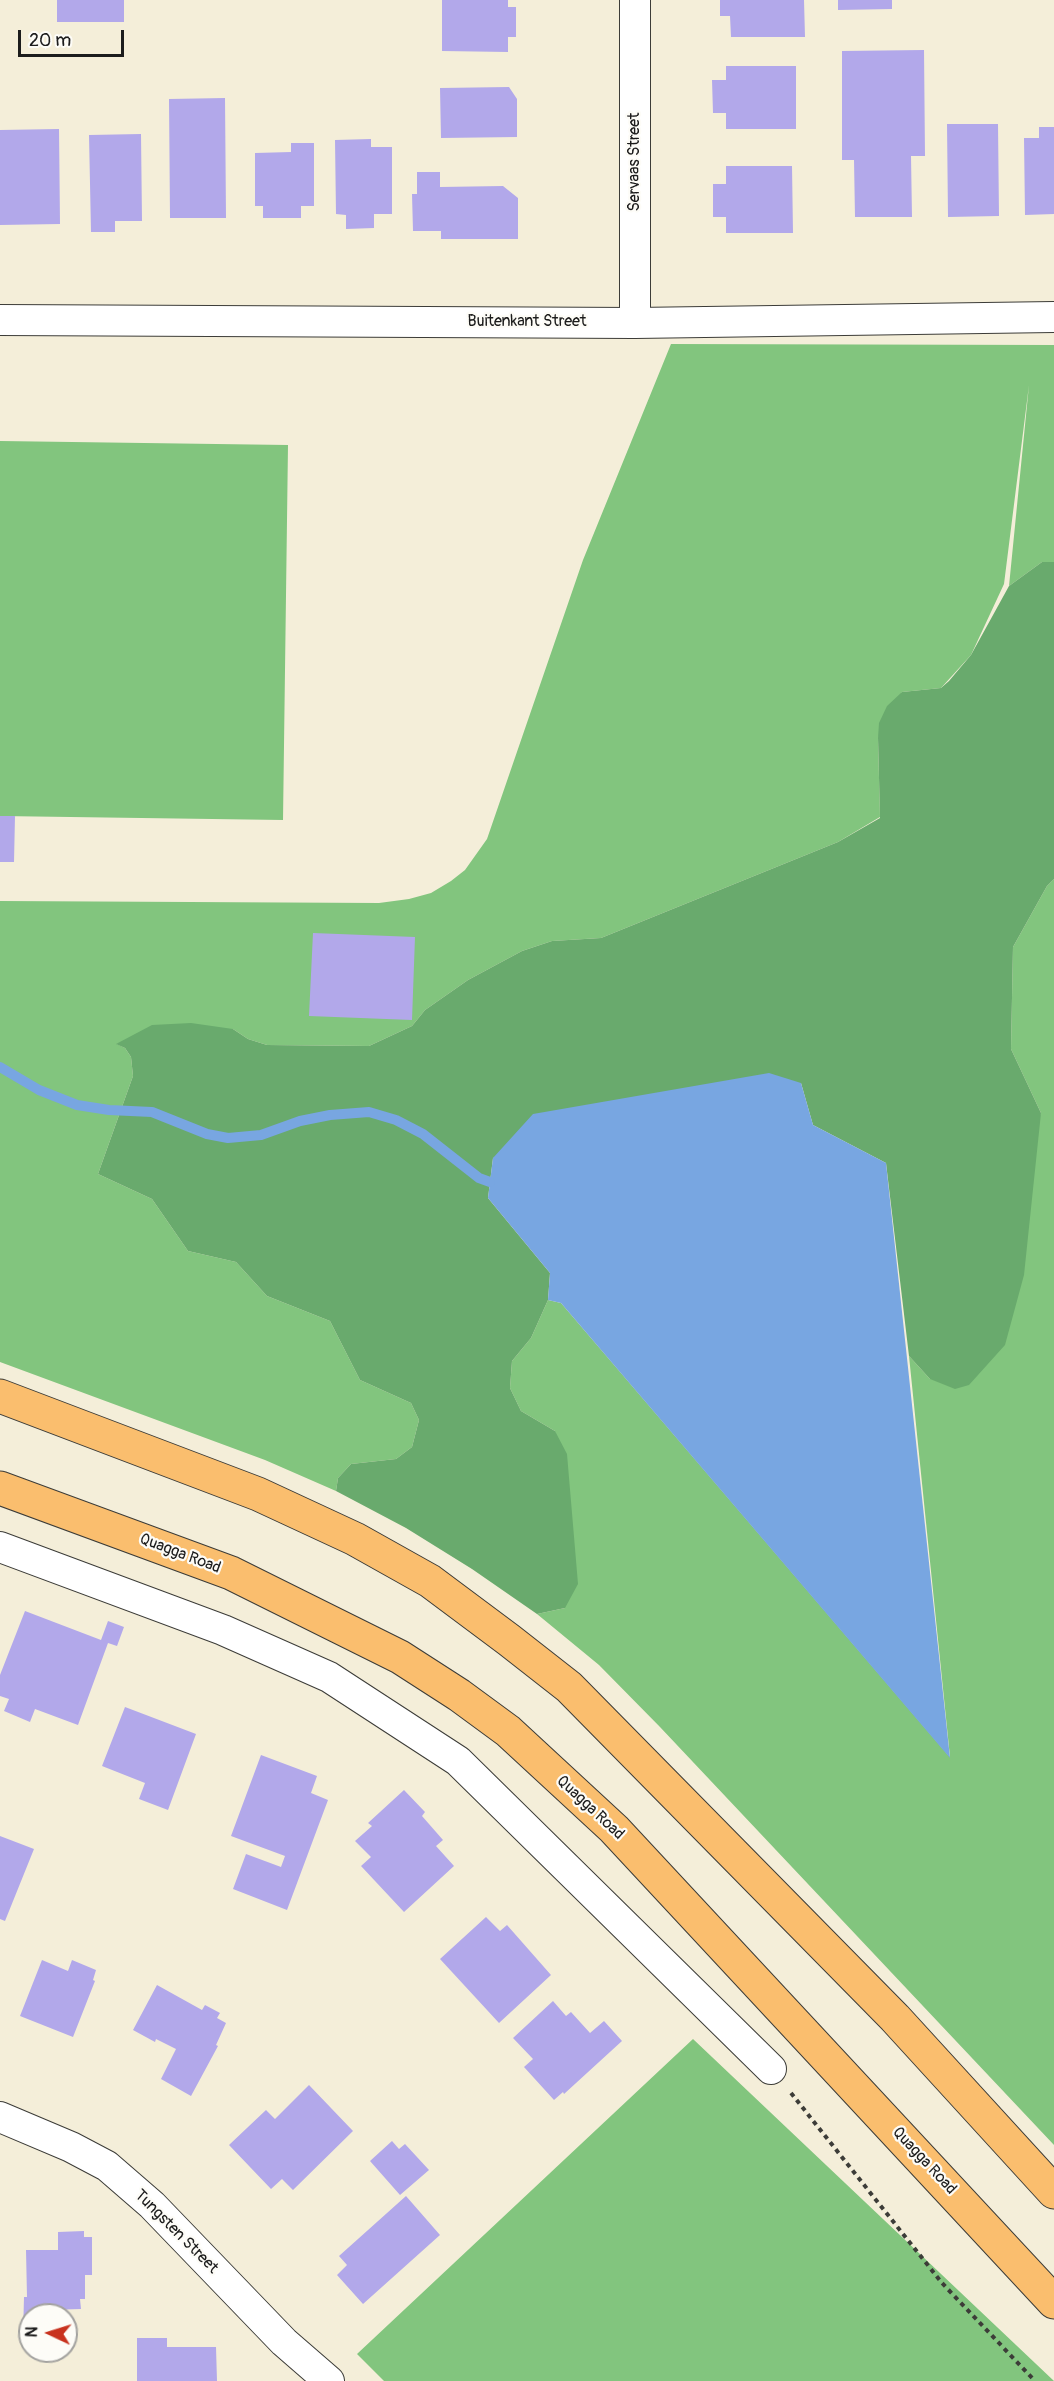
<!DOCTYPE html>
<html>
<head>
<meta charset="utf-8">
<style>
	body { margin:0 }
	#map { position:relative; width:1054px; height:2381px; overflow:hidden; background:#f4eed9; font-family:Pangolin,sans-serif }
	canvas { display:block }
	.north { position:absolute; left:18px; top:2303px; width:60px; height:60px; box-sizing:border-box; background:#fdfcf7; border:2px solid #a3a29f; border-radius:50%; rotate:274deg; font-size:16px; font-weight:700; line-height:24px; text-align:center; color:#1c1c1c }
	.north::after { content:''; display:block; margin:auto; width:21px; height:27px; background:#c8321e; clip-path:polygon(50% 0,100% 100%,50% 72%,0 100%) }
	.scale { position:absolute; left:18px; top:30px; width:106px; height:27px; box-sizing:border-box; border:3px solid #1c1c1c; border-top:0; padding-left:8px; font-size:18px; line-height:21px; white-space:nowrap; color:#1c1c1c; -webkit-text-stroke:4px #fdfcf7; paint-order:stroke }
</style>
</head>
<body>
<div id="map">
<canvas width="1054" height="2381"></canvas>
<div class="north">N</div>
<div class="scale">20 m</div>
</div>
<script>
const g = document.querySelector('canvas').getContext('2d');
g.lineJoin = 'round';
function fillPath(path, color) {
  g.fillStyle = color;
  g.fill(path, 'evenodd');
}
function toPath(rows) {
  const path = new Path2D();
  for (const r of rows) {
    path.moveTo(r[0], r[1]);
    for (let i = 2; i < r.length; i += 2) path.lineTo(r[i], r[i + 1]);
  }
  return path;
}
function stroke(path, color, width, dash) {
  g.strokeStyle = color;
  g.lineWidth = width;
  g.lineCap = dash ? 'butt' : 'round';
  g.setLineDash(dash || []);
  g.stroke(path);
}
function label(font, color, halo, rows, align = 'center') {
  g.font = font + ' Pangolin,sans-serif';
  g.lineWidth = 4.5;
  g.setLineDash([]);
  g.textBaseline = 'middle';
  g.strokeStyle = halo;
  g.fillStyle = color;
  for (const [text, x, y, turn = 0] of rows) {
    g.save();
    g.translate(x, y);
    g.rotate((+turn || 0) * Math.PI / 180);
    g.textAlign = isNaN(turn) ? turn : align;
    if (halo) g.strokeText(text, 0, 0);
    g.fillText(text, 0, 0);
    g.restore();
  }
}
fillPath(toPath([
	[671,344,1054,345,1054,562,1042,562,1009,586,1029,385,1004,584,971,655,941,688,902,692,878,738,880,817,838,842,601,938,552,941,522,951,468,980,425,1010,412,1026,369,1046,267,1045,248,1039,233,1029,117,1044,125,1048,131,1057,133,1076,98,1174,152,1199,188,1251,236,1262,267,1296,330,1321,360,1380,411,1403,419,1420,412,1447,396,1459,351,1464,338,1478,336,1491,265,1460,0,1362,0,901,379,903,409,899,431,893,451,881,465,870,487,839,583,560],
	[0,441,288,445,283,820,0,816],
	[1054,879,1054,2145,660,1727,599,1665,537,1614,565,1608,555,1431,521,1411,510,1388,512,1361,531,1338,548,1300,561,1303,950,1757,909,1356,930,1379,1041,1113,1011,1049,1013,947,1047,886],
	[693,2039,1054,2381,384,2381,357,2354]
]), '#82c57e');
fillPath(toPath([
	[1042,562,1054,562,1054,879,1047,886,1013,947,1011,1049,1041,1113,1024,1275,1005,1345,969,1385,955,1389,930,1379,909,1356,886,1163,813,1125,801,1083,493,1158,488,1198,550,1273,548,1300,531,1338,512,1361,510,1388,521,1411,555,1431,567,1454,578,1584,565,1608,537,1614,472,1569,406,1528,336,1491,338,1478,351,1464,396,1459,412,1447,419,1420,411,1403,360,1380,330,1321,267,1296,236,1262,188,1251,152,1199,98,1174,133,1076,131,1057,125,1048,116,1044,152,1025,191,1023,233,1029,248,1039,267,1045,369,1046,412,1026,425,1010,468,980,522,951,552,941,601,938,838,842,880,818,878,738,879,723,887,706,902,692,941,688,949,681,971,655,1009,586]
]), '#69aa6d');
fillPath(toPath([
	[769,1073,801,1083,813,1125,886,1163,950,1758,561,1303,548,1300,550,1273,488,1198,493,1158,533,1114]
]), '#78a6e1');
stroke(toPath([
	[0,1067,39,1090,77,1105,109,1110,152,1112,207,1134,228,1138,261,1135,300,1121,330,1115,369,1112,396,1120,423,1134,479,1178,490,1182]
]), '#78a6e1', 10);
fillPath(toPath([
	[57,0,124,0,124,22,57,22],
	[442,0,508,0,508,7,516,7,516,37,508,37,508,52,442,51],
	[720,0,804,0,805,37,731,37,730,16,720,16],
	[838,0,892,0,892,9,838,10],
	[924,50,925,156,911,156,912,217,855,217,854,160,842,160,842,51],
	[726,66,796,66,796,129,726,129,726,113,713,113,712,80,726,80],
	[509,87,517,99,517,137,441,138,440,88],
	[225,98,226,218,170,218,169,99],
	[947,124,998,124,999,216,948,217],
	[1039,127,1054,127,1054,214,1025,215,1024,138,1039,138],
	[59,129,60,224,0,225,0,130],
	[141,134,142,221,115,221,115,232,91,232,89,135],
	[371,139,371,147,392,147,392,214,374,214,374,228,346,229,346,215,336,214,335,140],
	[291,143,314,143,314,206,301,206,301,218,263,218,263,206,255,206,255,153,291,152],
	[726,166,792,166,793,233,726,233,726,217,713,217,713,184,726,184],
	[417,172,440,172,440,187,503,186,518,198,518,239,441,239,441,231,413,231,412,194,417,194],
	[0,816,15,816,14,862,0,862],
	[313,933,415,937,412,1020,309,1016],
	[25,1611,101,1640,108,1621,124,1627,117,1646,108,1643,78,1725,35,1709,30,1722,4,1711,9,1699,0,1696,0,1675],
	[125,1707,196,1734,168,1810,139,1799,145,1783,102,1766],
	[261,1755,317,1776,311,1793,328,1800,287,1910,233,1889,246,1854,281,1867,285,1856,231,1836],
	[404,1790,425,1812,422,1816,443,1840,436,1846,454,1866,404,1912,361,1866,371,1857,355,1841,372,1826,368,1823],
	[0,1836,34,1849,5,1921,0,1919],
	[486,1917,500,1931,507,1925,551,1975,499,2023,440,1959],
	[42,1960,68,1971,72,1960,96,1970,93,1980,95,1981,73,2037,20,2016],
	[157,1985,202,2010,205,2005,220,2013,217,2018,226,2023,216,2045,218,2046,191,2096,161,2079,176,2049,156,2039,155,2042,133,2030],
	[553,2001,566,2016,571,2012,590,2033,604,2021,622,2041,564,2094,563,2092,554,2100,524,2067,533,2059,513,2038],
	[309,2085,353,2131,293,2190,282,2179,271,2189,229,2145,266,2110,275,2119],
	[392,2141,399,2149,405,2144,429,2170,400,2195,370,2161],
	[406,2196,440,2235,363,2304,337,2275,347,2265,339,2256],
	[84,2231,84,2237,92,2237,92,2275,85,2275,85,2299,80,2299,81,2309,47,2310,47,2315,30,2315,30,2336,23,2336,24,2297,27,2297,26,2250,58,2250,58,2232],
	[137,2338,167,2338,167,2347,216,2347,217,2381,137,2381]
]), '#b2a8ea');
const minor = toPath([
	[635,0,635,323],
	[0,320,635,323,1054,317],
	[0,1547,223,1630,329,1677,458,1761,771,2069],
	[0,2117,71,2147,107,2166,152,2205,284,2342,329,2381]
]);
const primary = toPath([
	[0,1396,258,1494,355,1539,430,1581,509,1640,569,1687,895,2018,1054,2192],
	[0,1488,231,1573,400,1657,459,1695,508,1731,614,1829,1054,2302]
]);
stroke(minor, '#3c3c38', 32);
stroke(primary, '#3c3c38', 35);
stroke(toPath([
	[791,2093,942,2283,1035,2381]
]), '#3c3c38', 4, [4.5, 4.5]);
stroke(minor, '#fff', 30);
stroke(primary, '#fabe6e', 33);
label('16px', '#1c1c1c', '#fdfcf7', [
	["Servaas Street",635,162,-90],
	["Buitenkant Street",527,322],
	["Quagga Road",180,1554,21],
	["Quagga Road",590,1808,43],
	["Quagga Road",924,2161,47],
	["Tungsten Street",176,2232,45]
]);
</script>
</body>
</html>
